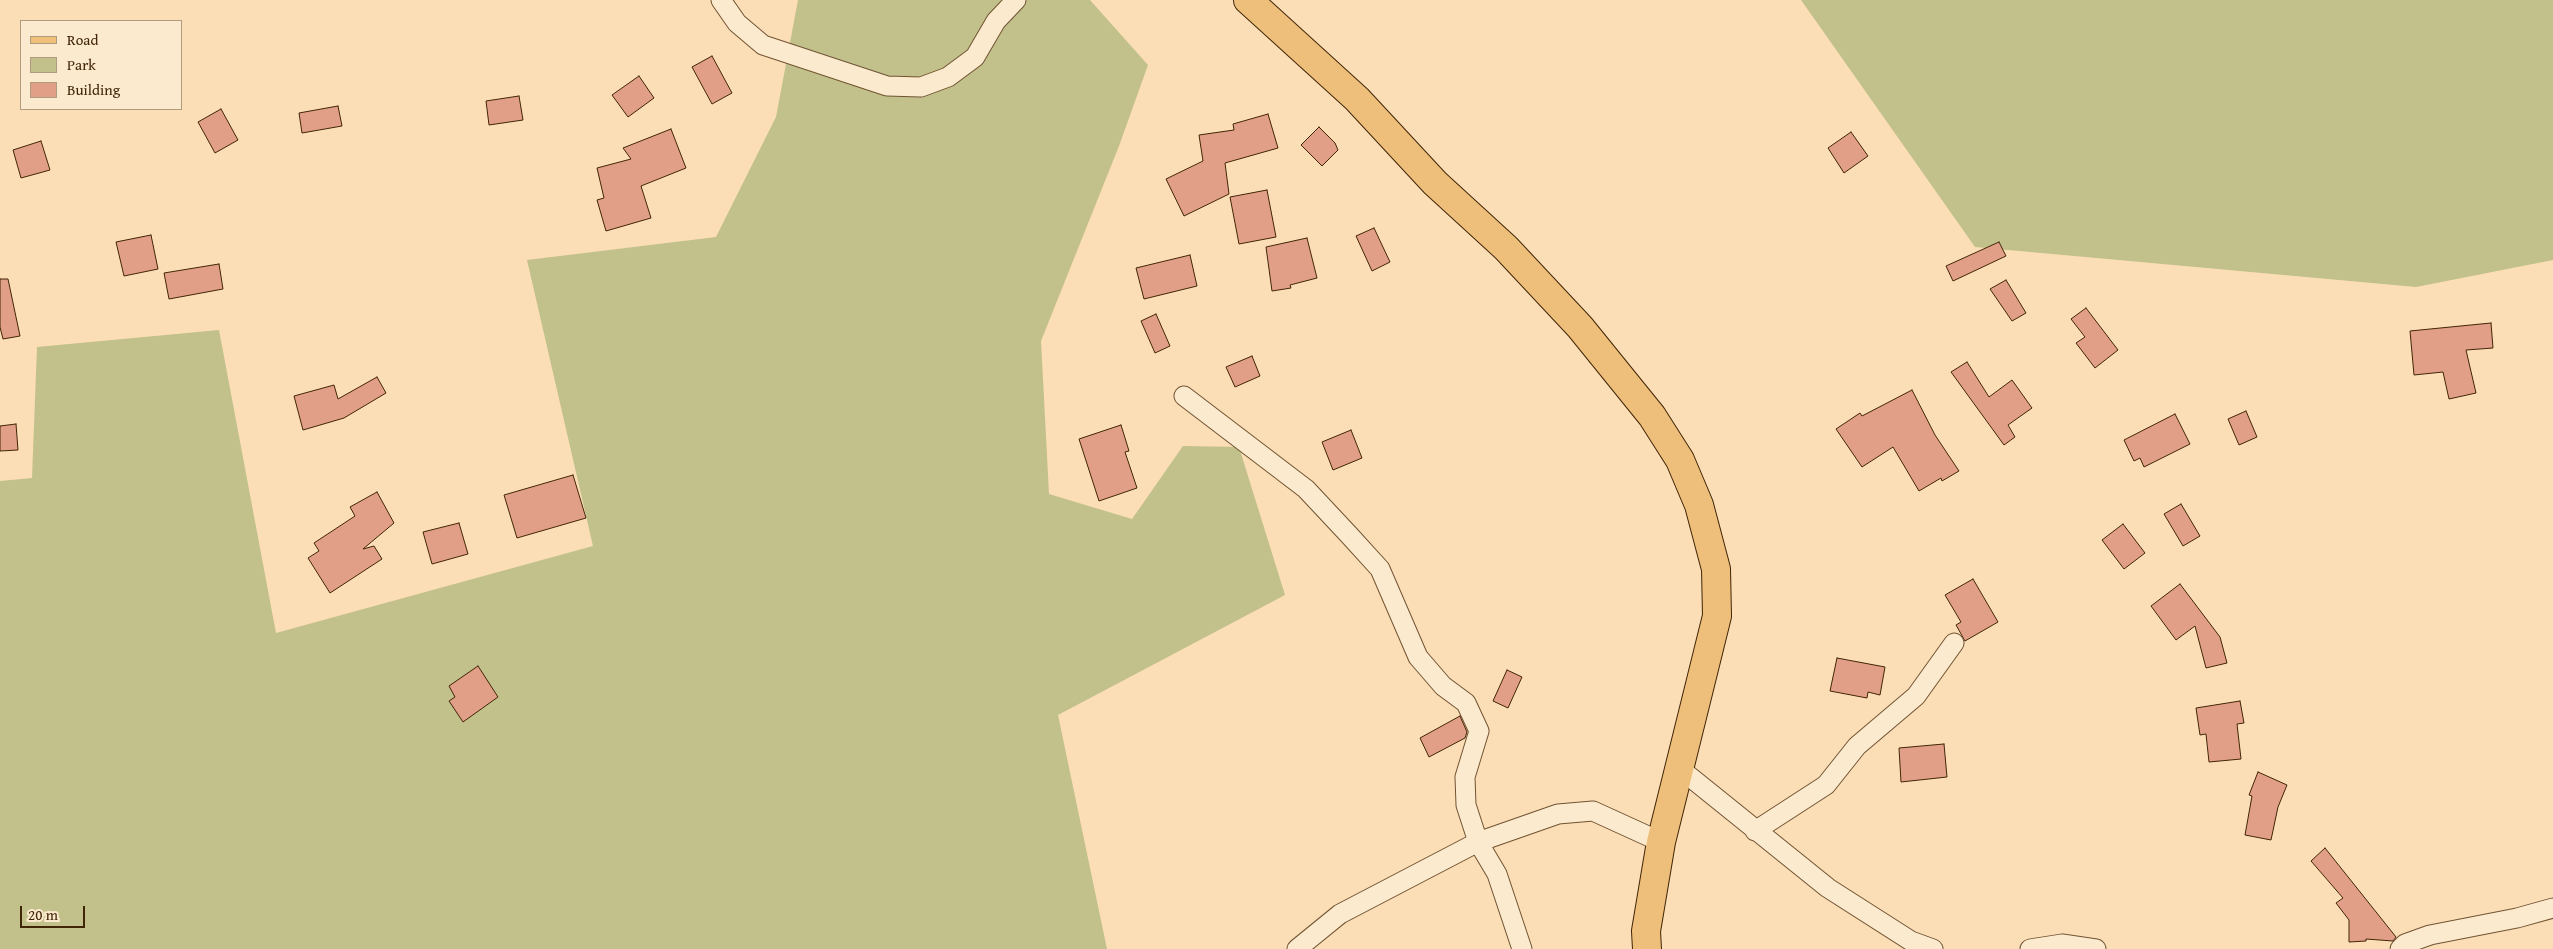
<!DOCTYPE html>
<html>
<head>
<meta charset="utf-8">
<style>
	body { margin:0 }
	#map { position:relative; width:2553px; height:949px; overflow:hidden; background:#fbdeb5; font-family:"Gentium Book Plus",serif }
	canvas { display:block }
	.legend { position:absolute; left:20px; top:20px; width:162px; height:90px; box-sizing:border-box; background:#fceacf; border:1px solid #b19b7f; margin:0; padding:6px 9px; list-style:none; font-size:15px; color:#412507 }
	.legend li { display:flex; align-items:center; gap:10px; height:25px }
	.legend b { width:25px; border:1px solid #b19b7f }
	.scale { position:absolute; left:20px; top:906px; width:65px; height:22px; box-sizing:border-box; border:2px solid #412507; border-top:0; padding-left:6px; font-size:15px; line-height:18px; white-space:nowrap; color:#412507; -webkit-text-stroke:4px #fceacf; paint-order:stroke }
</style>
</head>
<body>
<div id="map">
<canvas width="2553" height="949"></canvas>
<ul class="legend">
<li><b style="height:6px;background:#eebf7a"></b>Road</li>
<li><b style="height:14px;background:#c2c08b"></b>Park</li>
<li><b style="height:14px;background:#e29f87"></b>Building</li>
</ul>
<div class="scale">20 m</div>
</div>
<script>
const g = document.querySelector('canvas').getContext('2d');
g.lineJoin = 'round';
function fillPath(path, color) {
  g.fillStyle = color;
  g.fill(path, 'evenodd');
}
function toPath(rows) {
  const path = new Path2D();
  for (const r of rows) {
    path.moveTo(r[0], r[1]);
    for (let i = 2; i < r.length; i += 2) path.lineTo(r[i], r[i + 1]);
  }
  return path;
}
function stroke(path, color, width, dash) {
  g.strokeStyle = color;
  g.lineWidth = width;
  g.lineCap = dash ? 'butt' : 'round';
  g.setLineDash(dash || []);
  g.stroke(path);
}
fillPath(toPath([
	[798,0,1090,0,1148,65,1119,146,1041,341,1049,494,1132,519,1183,446,1239,447,1285,595,1058,715,1107,949,0,949,0,481,32,478,37,347,219,330,276,633,593,546,527,260,716,237,776,117],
	[1801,0,2553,0,2553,260,2416,287,1975,247]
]), '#c2c08b');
const building = toPath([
	[712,56,732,93,712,104,692,67,712,56],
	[639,76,654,98,628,117,612,95,639,76],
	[519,96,523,120,489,125,486,101,519,96],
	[338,106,342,126,302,133,299,113,338,106],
	[221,109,238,140,215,153,198,122,221,109],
	[1268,114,1278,148,1225,163,1229,194,1184,216,1166,179,1203,161,1199,135,1234,130,1233,124,1268,114],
	[1319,127,1335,143,1338,150,1322,166,1301,145,1319,127],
	[671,129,686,168,641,186,651,218,606,231,597,200,604,198,597,168,631,159,623,148,671,129],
	[1851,132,1868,156,1844,173,1828,148,1851,132],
	[41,141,50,170,21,178,13,150,41,141],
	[1267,190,1276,237,1239,244,1230,197,1267,190],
	[1374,228,1390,262,1372,271,1356,236,1374,228],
	[151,235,158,269,124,276,116,242,151,235],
	[1307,238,1317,278,1290,285,1291,288,1272,291,1266,247,1307,238],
	[1999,242,2006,256,1953,281,1946,266,1999,242],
	[1190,255,1197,286,1144,299,1136,268,1190,255],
	[219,264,223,289,169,299,164,273,219,264],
	[0,279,8,279,20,336,3,339,0,327,0,279],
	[2006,280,2026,313,2012,321,1990,289,2006,280],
	[2086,308,2118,350,2095,368,2076,343,2085,337,2071,319,2086,308],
	[1156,314,1170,346,1155,353,1141,321,1156,314],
	[2491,323,2493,348,2466,350,2476,393,2449,399,2443,372,2414,375,2410,331,2491,323],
	[1252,356,1260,376,1235,387,1226,367,1252,356],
	[1967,362,1989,397,2012,380,2032,408,2008,425,2015,437,2004,445,1951,372,1967,362],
	[377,377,386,393,344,418,303,430,294,396,334,385,338,399,377,377],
	[1912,390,1935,435,1959,471,1942,481,1941,478,1919,491,1893,447,1862,467,1836,429,1860,413,1862,416,1912,390],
	[2246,411,2257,437,2239,445,2228,419,2246,411],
	[2175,414,2190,444,2144,467,2140,458,2134,461,2124,440,2175,414],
	[16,424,18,450,0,451,0,426,16,424],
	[1121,425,1129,451,1125,452,1137,488,1099,501,1079,439,1121,425],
	[1351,430,1362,458,1333,470,1322,442,1351,430],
	[573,475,586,518,517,538,504,495,573,475],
	[377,492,394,523,363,549,374,546,382,559,330,593,308,558,319,551,314,543,355,516,350,507,377,492],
	[2181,504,2200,536,2183,546,2164,514,2181,504],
	[459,523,468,554,432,564,423,532,459,523],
	[2123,524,2145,553,2124,569,2102,540,2123,524],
	[1973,579,1998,622,1965,641,1956,625,1961,622,1945,595,1973,579],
	[2180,584,2220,637,2227,663,2206,668,2195,626,2176,640,2151,606,2180,584],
	[1837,658,1885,667,1880,695,1868,692,1867,698,1830,691,1837,658],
	[478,666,498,697,463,722,449,701,455,697,449,686,478,666],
	[1507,670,1522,677,1508,708,1493,701,1507,670],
	[2240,701,2244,723,2237,724,2241,759,2209,762,2206,734,2200,735,2196,708,2240,701],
	[1460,716,1467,732,1465,738,1429,757,1420,738,1460,716],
	[1944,744,1947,777,1901,782,1899,748,1944,744],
	[2258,772,2287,785,2278,807,2271,840,2245,835,2252,796,2249,795,2258,772],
	[2325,848,2396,937,2393,941,2366,939,2366,941,2349,942,2349,920,2336,903,2343,898,2311,861,2325,848]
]);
fillPath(building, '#e29f87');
stroke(building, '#412507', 1);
const minor = toPath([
	[721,0,737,23,763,45,887,86,921,87,948,77,975,57,996,21,1016,0],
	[1184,396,1306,489,1350,536,1380,569,1418,657,1443,686,1466,703,1479,731,1465,777,1466,805,1478,842,1497,874,1522,949],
	[1679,768,1828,888,1911,941,1933,949],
	[1755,831,1826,785,1857,746,1916,696,1954,643],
	[1297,949,1340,914,1478,842,1558,814,1593,811,1661,842],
	[2030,949,2062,944,2096,949],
	[2400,949,2405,944,2430,935,2517,918,2553,908]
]);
const primary = toPath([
	[1248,0,1357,99,1435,183,1506,248,1580,327,1652,416,1680,460,1699,505,1716,569,1717,616,1661,842,1646,931,1647,949]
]);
stroke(minor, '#705332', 21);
stroke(primary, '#412507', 30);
stroke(minor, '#fceacf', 19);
stroke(primary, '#eebf7a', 28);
</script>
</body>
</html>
